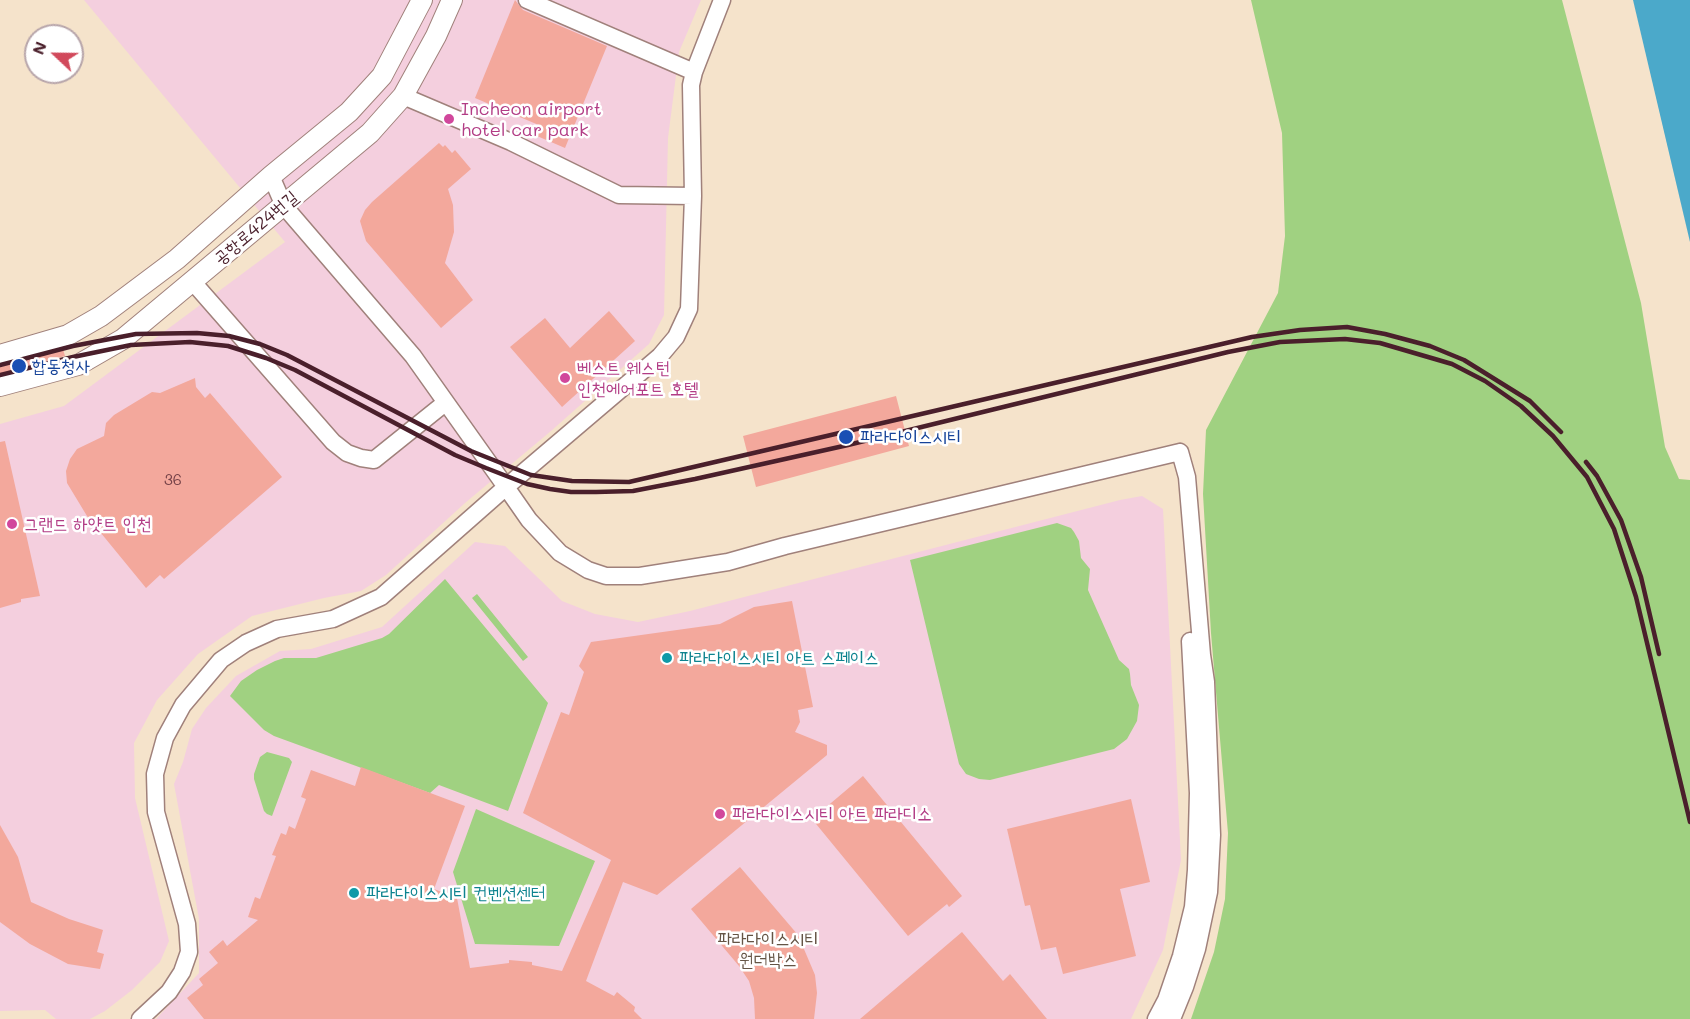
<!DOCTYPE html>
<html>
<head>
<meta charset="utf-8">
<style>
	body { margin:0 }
	#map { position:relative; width:1690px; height:1019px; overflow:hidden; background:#f5e3cb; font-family:Mali,sans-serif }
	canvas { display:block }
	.north { position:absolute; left:24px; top:24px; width:60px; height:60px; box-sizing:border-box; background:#fff; border:2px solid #b7a5aa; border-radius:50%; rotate:292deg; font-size:16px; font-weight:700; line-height:24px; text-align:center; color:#4a1f2b }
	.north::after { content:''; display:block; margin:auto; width:21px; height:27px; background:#d1495b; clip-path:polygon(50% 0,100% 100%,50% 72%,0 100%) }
</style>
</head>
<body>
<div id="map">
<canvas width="1690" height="1019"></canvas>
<div class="north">N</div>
</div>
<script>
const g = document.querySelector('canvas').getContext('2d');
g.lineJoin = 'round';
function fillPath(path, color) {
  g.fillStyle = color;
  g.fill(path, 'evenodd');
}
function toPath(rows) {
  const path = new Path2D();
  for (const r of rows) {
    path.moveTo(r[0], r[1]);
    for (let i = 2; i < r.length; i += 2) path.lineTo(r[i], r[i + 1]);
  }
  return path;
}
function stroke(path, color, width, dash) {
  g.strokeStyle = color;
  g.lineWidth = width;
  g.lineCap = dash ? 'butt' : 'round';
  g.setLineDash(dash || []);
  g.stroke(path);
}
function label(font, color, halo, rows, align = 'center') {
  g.font = font + ' Mali,"Poor Story",sans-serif';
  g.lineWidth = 5;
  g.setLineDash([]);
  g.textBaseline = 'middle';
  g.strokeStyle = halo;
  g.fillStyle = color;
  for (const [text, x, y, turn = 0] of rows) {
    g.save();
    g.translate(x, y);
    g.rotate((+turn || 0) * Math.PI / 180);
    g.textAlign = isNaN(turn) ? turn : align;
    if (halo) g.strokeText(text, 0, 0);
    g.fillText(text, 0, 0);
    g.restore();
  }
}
fillPath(toPath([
	[84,0,701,0,679,52,668,138,664,315,649,344,551,431,465,503,386,575,361,591,324,598,252,616,198,654,157,700,134,743,135,798,169,941,160,962,132,990,105,1011,90,1019,56,1019,45,1010,0,1011,0,424,64,406,285,242],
	[1142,496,1163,509,1181,860,1163,950,1131,1019,156,1019,199,973,199,919,174,784,183,762,192,729,206,708,236,676,280,651,311,649,382,627,475,542,505,546,562,601,595,614,638,622,690,611,1120,500]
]), '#f4cfde');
fillPath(toPath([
	[1251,0,1562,0,1641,303,1665,447,1679,479,1690,480,1690,1019,1191,1019,1214,952,1225,899,1228,833,1211,633,1203,494,1206,430,1278,293,1285,236,1282,133],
	[1057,523,1071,528,1074,532,1079,541,1081,558,1090,569,1088,590,1119,660,1129,669,1130,674,1131,685,1139,705,1137,721,1127,739,1114,749,990,780,979,779,966,774,959,764,910,560],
	[445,579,548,703,508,811,439,785,430,793,274,736,264,730,230,696,241,681,257,670,275,661,284,658,316,658,382,638,389,634],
	[477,594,528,657,523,661,472,598],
	[267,752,289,758,292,762,272,816,267,814,264,811,254,779,254,774,260,757],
	[476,809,595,861,559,946,475,944,453,872]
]), '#a0d181');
fillPath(toPath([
	[1633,0,1690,0,1690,242]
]), '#4ba9ca');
fillPath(toPath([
	[515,0,523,10,607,46,565,148,537,136,541,126,475,98],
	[439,143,443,147,445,145,452,153,455,150,471,169,448,189,453,205,454,232,445,263,473,300,441,328,366,241,360,221,365,210,372,202],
	[609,311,635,341,562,407,510,347,545,318,570,348],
	[63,349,65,356,0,374,0,367],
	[195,378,196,387,205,398,210,393,282,477,164,579,160,575,146,588,87,516,67,483,66,471,70,459,77,449,104,436,106,423,114,415,152,392,160,393],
	[896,396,909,446,756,487,743,436],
	[5,441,40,596,21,599,21,602,0,608,0,442],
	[792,601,813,707,798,710,800,722,795,732,827,745,827,755,657,895,623,882,586,981,614,996,617,992,635,1007,634,1011,642,1019,204,1019,187,998,203,985,199,979,218,963,209,952,223,940,227,946,258,920,248,917,255,897,260,899,276,856,272,855,281,833,286,835,289,826,295,829,306,799,301,797,311,770,355,786,361,767,465,806,434,889,457,898,470,968,509,963,509,960,532,962,532,965,562,971,611,860,523,813,561,712,569,715,584,672,579,666,591,642,720,624,754,607],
	[863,776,962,896,949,907,947,904,908,936,812,819],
	[1131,799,1150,882,1120,889,1136,956,1063,974,1056,947,1041,950,1030,905,1025,906,1007,829],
	[0,825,18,857,31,902,69,919,103,930,97,952,104,954,100,969,68,964,30,944,0,922],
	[740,867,798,935,815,975,817,993,814,1019,755,1019,754,998,749,981,739,966,691,909],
	[962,932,1003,981,1010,974,1047,1019,860,1019]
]), '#f3a89c');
const minor = toPath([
	[527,0,694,72],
	[403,96,511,142,619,195,693,196],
	[271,176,284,206,413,356,506,487,660,356,676,337,689,309,693,196,691,85,694,72,722,0],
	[192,281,333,442,347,453,361,458,374,460,445,403],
	[140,1019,169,992,182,972,189,952,187,924,156,812,155,774,165,738,183,705,221,660,246,643,277,629,333,619,381,597,506,487,529,520,560,553,588,570,606,576,640,576,728,562,785,546,1180,452],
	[1156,1019,1166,1000,1181,956,1193,907,1196,870,1198,793,1190,641],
	[1172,1019,1185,987,1197,949,1209,892,1212,835,1206,682,1202,655,1187,477,1180,452]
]);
const tertiary = toPath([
	[0,355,68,335,101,316,177,259,271,176,349,112,382,76,422,0],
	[0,386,78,365,123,339,370,133,403,96,436,36,452,0]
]);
stroke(minor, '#a0817b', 19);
stroke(tertiary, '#a0817b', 22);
stroke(minor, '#fff', 16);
stroke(tertiary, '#fff', 20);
stroke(toPath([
	[0,365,73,346,136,334,197,333,229,336,260,344,287,355,471,451,531,475,572,481,629,482,1252,337,1300,330,1347,327,1385,334,1430,346,1464,360,1530,401,1561,432],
	[0,375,73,357,131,345,190,342,228,346,266,358,295,370,455,455,486,468,527,484,550,489,571,492,596,492,633,491,695,479,848,445,1228,352,1280,342,1345,339,1380,343,1452,364,1485,381,1521,406,1553,436,1587,477,1614,529,1636,597,1690,822],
	[1586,462,1597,476,1621,520,1641,577,1659,654]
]), '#4a1f2b', 4.5);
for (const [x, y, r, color] of [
	[449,119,6,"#d1479c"],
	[19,366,8,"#1a4fb4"],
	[565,378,6,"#d1479c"],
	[846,437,8,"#1a4fb4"],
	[12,524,6,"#d1479c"],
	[667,658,6,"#0f9aa8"],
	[720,814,6,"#d1479c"],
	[354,893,6,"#0f9aa8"]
]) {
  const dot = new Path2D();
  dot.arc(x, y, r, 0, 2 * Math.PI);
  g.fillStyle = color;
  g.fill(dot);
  stroke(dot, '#fff', 2);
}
label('15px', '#744147', null, [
	["36",173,480]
]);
label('18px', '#b23c85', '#fff', [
	["Incheon airport",461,109],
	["hotel car park",461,130],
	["베스트 웨스턴",577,368],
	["인천에어포트 호텔",577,389],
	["그랜드 하얏트 인천",24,524],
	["파라다이스시티 아트 파라디소",732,814]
], 'left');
label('18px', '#4a1f2b', '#fff', [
	["공항로424번길",256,228,-40]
]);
label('18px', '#164399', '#fff', [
	["합동청사",32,366],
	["파라다이스시티",860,437]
], 'left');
label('18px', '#0d838f', '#fff', [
	["파라다이스시티 아트 스페이스",679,658],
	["파라다이스시티 컨벤션센터",366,893]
], 'left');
label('18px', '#645445', '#fff', [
	["파라다이스시티",768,939],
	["원더박스",768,960]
]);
</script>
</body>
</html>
